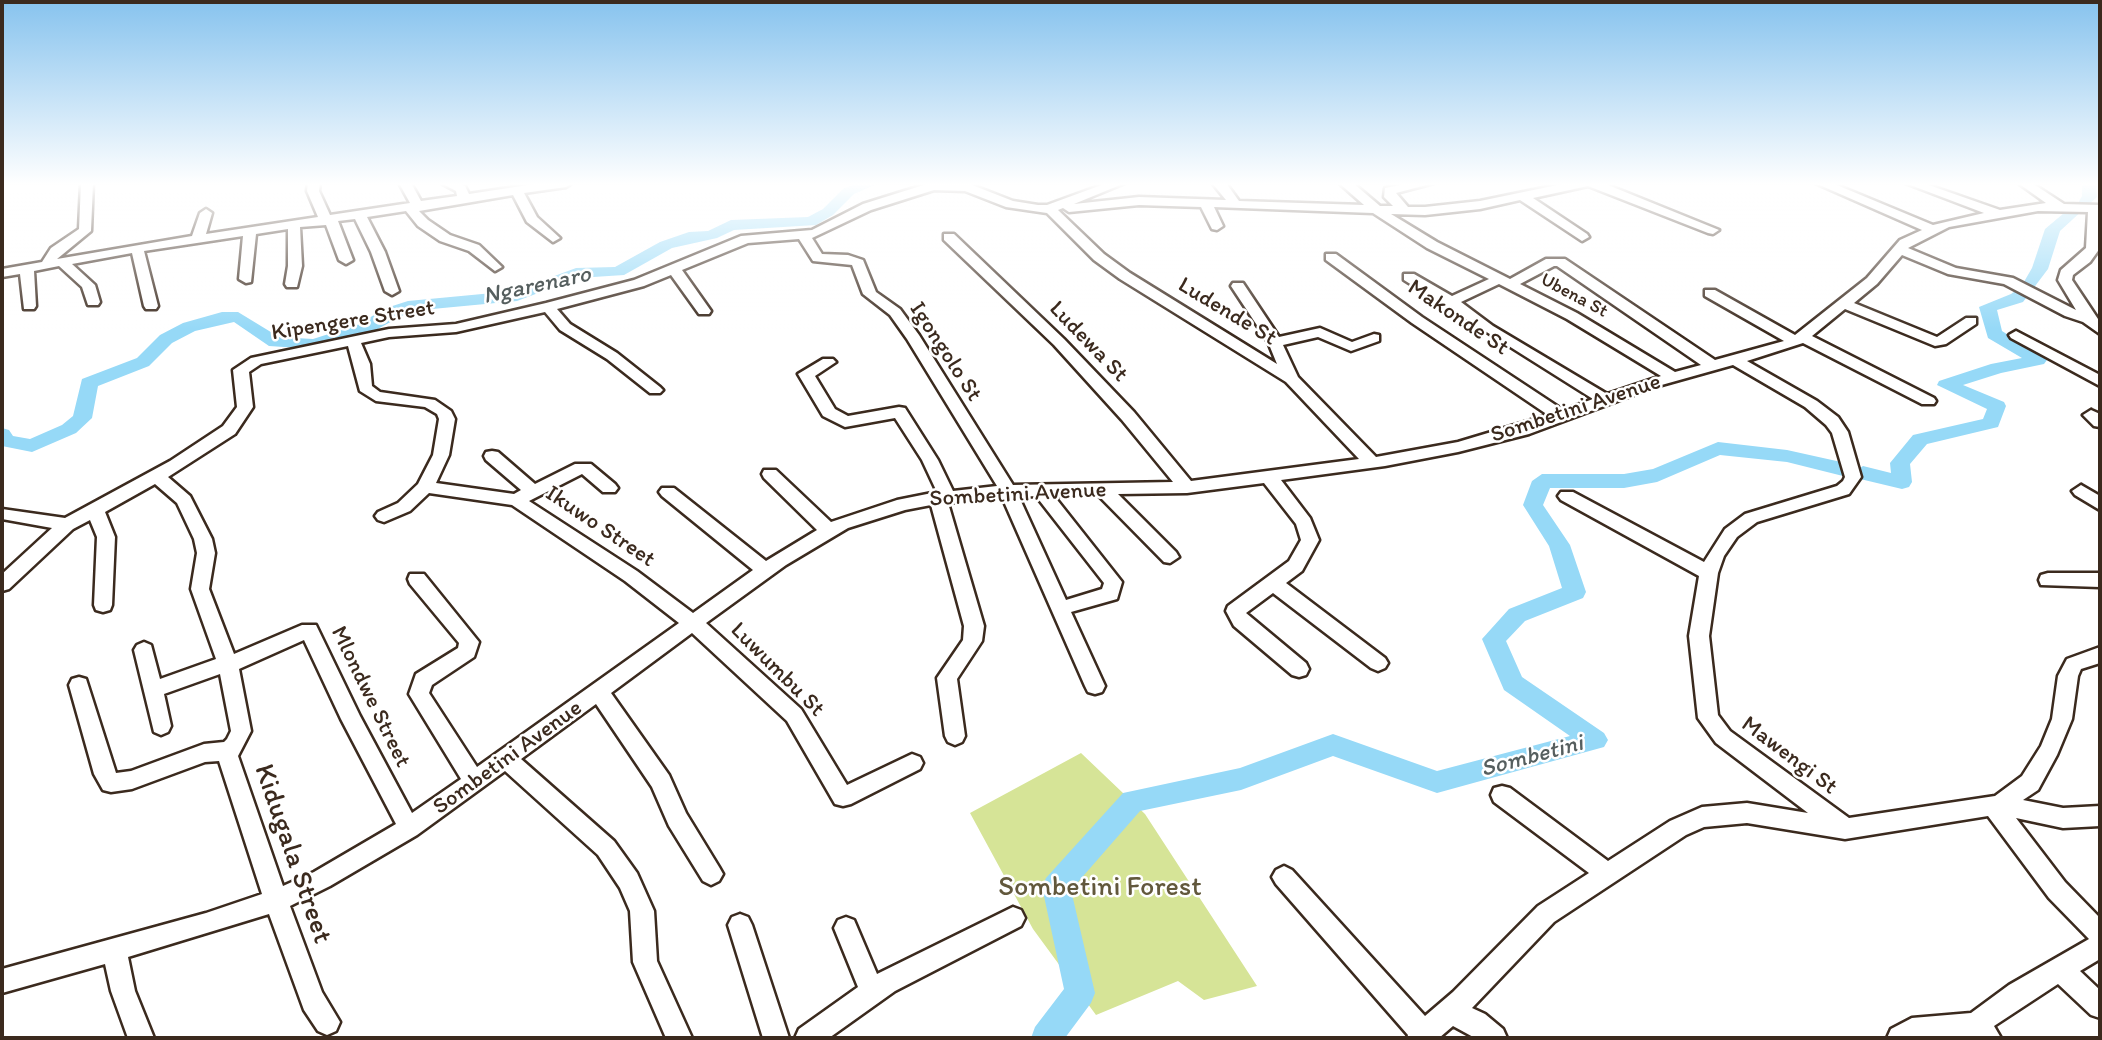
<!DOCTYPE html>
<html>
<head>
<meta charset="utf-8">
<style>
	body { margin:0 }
	#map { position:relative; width:2102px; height:1040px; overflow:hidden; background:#fff; font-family:Itim,sans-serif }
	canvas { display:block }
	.frame { position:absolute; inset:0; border:4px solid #3b2a1e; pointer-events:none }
</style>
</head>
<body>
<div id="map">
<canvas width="2102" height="1040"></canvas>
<div class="frame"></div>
</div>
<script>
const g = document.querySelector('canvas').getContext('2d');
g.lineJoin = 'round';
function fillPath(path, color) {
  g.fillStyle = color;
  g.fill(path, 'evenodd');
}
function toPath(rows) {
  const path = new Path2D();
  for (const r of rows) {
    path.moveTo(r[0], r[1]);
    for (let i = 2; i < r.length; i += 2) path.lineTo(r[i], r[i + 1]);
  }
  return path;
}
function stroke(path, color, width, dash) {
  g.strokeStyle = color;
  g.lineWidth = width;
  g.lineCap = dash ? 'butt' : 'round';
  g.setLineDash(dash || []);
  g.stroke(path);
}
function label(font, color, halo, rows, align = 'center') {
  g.font = font + ' Itim,sans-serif';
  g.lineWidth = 5;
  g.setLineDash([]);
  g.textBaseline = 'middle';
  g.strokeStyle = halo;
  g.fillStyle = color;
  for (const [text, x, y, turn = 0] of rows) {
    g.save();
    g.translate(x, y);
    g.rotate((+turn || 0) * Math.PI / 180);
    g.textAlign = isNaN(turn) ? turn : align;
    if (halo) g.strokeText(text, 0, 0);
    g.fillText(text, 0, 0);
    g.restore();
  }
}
fillPath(toPath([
	[1081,753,1145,814,1257,986,1204,1000,1178,981,1096,1015,1033,929,970,813]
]), '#d6e497');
fillPath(toPath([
	[858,183,879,183,854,194,833,215,816,225,734,230,717,238,672,248,624,275,578,278,517,301,411,311,372,332,314,349,269,346,234,322,195,331,172,343,149,366,98,386,92,418,76,433,32,452,2,446,2,428,9,430,13,436,30,439,62,425,73,416,82,379,137,358,160,335,183,323,222,312,238,312,279,337,313,339,360,324,383,309,408,301,514,291,576,268,615,267,660,242,689,232,708,231,731,220,808,217,823,209,844,188,858,183],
	[2082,183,2096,183,2097,197,2060,231,2048,269,2023,302,1997,310,2002,331,2047,360,2044,364,2001,373,1963,385,2004,402,2006,406,1998,427,1927,444,1910,464,1912,482,1909,487,1902,489,1856,478,1853,473,1863,466,1891,473,1890,463,1913,435,1983,419,1987,409,1937,385,1939,381,1991,364,2022,358,1988,338,1979,307,2011,294,2021,287,2032,268,2045,229,2070,208,2076,207,2082,196,2082,183],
	[1718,442,1787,450,1850,464,1853,469,1843,476,1787,462,1720,455,1657,482,1624,488,1550,488,1543,505,1570,545,1586,592,1583,598,1525,621,1506,641,1522,677,1604,733,1608,740,1604,747,1437,793,1333,756,1241,790,1140,811,1071,890,1095,993,1091,1003,1065,1038,1031,1038,1035,1027,1064,989,1042,887,1046,878,1123,793,1240,768,1333,734,1437,771,1570,736,1504,690,1482,639,1509,609,1562,588,1549,546,1523,505,1532,481,1542,474,1624,474,1653,469,1718,442]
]), '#96d9f7');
const minor = toPath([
	[81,183,93,183,91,231,57,259,192,236,200,213,206,209,212,213,206,234,318,217,307,191,308,183,320,183,319,191,330,215,410,203,399,183,411,183,421,201,457,196,456,191,441,183,458,183,465,186,469,194,541,183,572,183,566,187,524,193,537,217,560,238,553,242,527,222,513,195,419,211,428,220,450,235,479,245,502,267,495,271,469,251,440,241,418,226,406,211,367,217,385,252,399,291,392,295,385,291,371,252,355,219,338,221,353,260,346,264,339,260,326,225,300,227,302,266,297,287,287,287,285,284,288,266,288,229,256,234,251,282,246,283,239,279,243,236,144,251,158,306,156,309,146,309,144,306,132,253,72,264,95,285,100,302,98,305,88,305,82,287,59,266,34,271,36,306,34,309,24,309,20,274,2,277,2,269,42,262,51,248,79,229,81,183],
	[930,183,967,183,1013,201,1038,205,1047,205,1107,183,1125,183,1074,204,1139,197,1226,200,1212,183,1226,183,1239,201,1364,205,1339,183,1353,183,1380,206,1393,206,1384,197,1385,188,1410,183,1434,183,1396,193,1408,207,1425,207,1480,201,1567,183,1603,183,1719,230,1713,234,1708,233,1588,186,1533,198,1587,234,1589,237,1582,241,1520,200,1480,209,1425,215,1391,214,1437,242,1510,279,1546,259,1565,259,1715,360,1784,341,1705,296,1705,290,1715,290,1795,335,1867,278,1900,240,1922,230,1815,183,1832,183,1933,225,1984,213,1905,183,1923,183,2000,210,2046,203,2018,183,2032,183,2064,204,2100,205,2100,248,2090,262,2073,275,2072,280,2100,322,2100,334,2083,322,2065,316,2004,284,1948,274,1902,255,1877,284,1854,303,1937,337,1966,318,1976,318,1976,324,1946,344,1935,346,1845,309,1812,336,1934,398,1936,401,1934,404,1922,404,1803,343,1747,361,1817,401,1838,417,1848,432,1861,477,1849,494,1757,522,1737,537,1724,556,1718,573,1709,636,1718,715,1730,731,1849,818,1995,796,2022,776,2041,746,2052,719,2058,676,2067,659,2100,647,2100,663,2081,669,2078,676,2072,719,2057,755,2038,790,2023,800,2063,808,2100,806,2100,826,2063,828,2016,818,2065,882,2100,918,2100,959,2080,971,2100,990,2100,1018,2091,1015,2058,984,1994,1026,2001,1038,1887,1038,1891,1029,1912,1018,1971,1013,2009,985,2089,939,2049,898,1988,816,1845,839,1747,823,1704,827,1686,835,1554,922,1472,1008,1485,1014,1503,1029,1507,1038,1475,1038,1453,1026,1439,1038,1407,1038,1408,1035,1276,884,1272,877,1276,870,1284,866,1292,870,1425,1016,1453,992,1538,906,1589,873,1494,802,1491,795,1494,788,1502,786,1510,788,1608,861,1670,821,1702,807,1747,803,1808,813,1716,743,1698,718,1689,636,1699,576,1561,500,1558,496,1561,492,1573,492,1704,562,1725,529,1745,514,1837,486,1843,481,1845,477,1832,433,1826,425,1805,407,1733,365,1658,386,1529,434,1458,452,1385,466,1281,480,1310,518,1319,540,1302,571,1286,583,1385,658,1388,663,1385,668,1378,671,1371,668,1273,593,1246,613,1306,663,1309,669,1306,675,1299,677,1292,675,1234,626,1226,611,1228,606,1289,561,1301,540,1296,524,1264,483,1187,493,1118,494,1176,552,1179,557,1170,563,1164,562,1098,495,1054,496,1122,582,1117,599,1071,612,1105,686,1102,692,1095,694,1088,692,1085,686,1002,497,948,503,984,626,982,641,957,679,965,736,962,742,955,745,948,742,945,736,937,678,963,640,964,626,931,505,905,510,848,528,786,565,706,623,801,709,847,785,912,754,920,757,923,763,920,769,851,804,843,806,835,804,787,721,692,633,611,693,669,775,686,813,719,867,723,874,719,881,711,885,703,881,669,826,652,787,596,704,521,759,614,841,637,873,654,911,657,961,692,1038,666,1038,633,962,630,911,620,888,598,855,505,771,417,835,330,886,290,906,322,992,340,1022,336,1031,327,1035,318,1031,304,1010,269,914,128,957,135,991,154,1038,128,1038,111,991,105,964,2,993,2,969,206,913,262,894,219,761,205,762,132,789,111,792,103,790,94,774,69,685,72,679,79,677,86,679,116,773,131,771,204,744,224,742,227,739,231,731,220,674,164,694,171,726,168,732,161,735,154,732,134,650,137,645,144,642,151,645,160,679,216,659,191,589,197,553,194,539,177,503,155,484,105,512,115,537,112,605,110,610,103,612,96,610,94,605,97,537,90,520,73,529,9,589,2,591,2,574,52,528,2,519,2,509,65,518,170,461,223,426,237,407,233,370,251,358,389,329,456,324,546,303,634,280,741,236,812,230,863,204,930,183],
	[934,190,965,191,1006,207,1047,213,1094,260,1120,279,1286,382,1359,459,1191,481,1134,412,1064,339,954,234,944,234,944,240,1054,345,1122,420,1173,482,1013,485,919,335,900,309,876,292,863,260,848,255,822,254,812,238,871,210,934,190],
	[1139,205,1201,207,1212,229,1217,230,1223,226,1214,207,1373,213,1427,248,1489,279,1452,296,1414,274,1404,274,1404,280,1593,399,1563,410,1422,317,1336,254,1326,254,1326,260,1412,323,1548,415,1458,442,1376,457,1298,377,1283,345,1318,337,1351,351,1379,341,1379,335,1374,334,1352,342,1320,328,1279,337,1243,283,1233,283,1231,286,1268,342,1277,364,1130,273,1104,254,1058,210,1063,208,1069,212,1139,205],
	[2038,211,2088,212,2086,248,2061,270,2058,280,2076,310,2013,278,1956,268,1908,248,1949,227,2038,211],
	[799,239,813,261,852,265,863,294,890,315,907,339,997,486,953,491,938,460,905,408,899,407,848,416,835,409,815,376,836,362,833,359,823,359,798,374,823,416,845,427,895,418,922,460,937,492,897,500,831,522,776,470,764,470,762,474,764,478,817,530,766,561,674,488,662,488,659,492,662,496,753,570,693,613,637,571,529,501,582,474,603,492,615,492,618,488,615,484,591,464,575,464,535,484,498,452,492,451,486,452,484,456,486,460,521,490,514,494,436,483,449,455,455,419,451,411,435,400,380,392,372,386,370,364,361,343,389,337,456,332,545,312,560,330,607,359,650,393,660,393,663,390,660,387,617,353,570,324,557,309,644,286,671,275,699,314,709,314,711,311,682,270,748,243,799,239],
	[1554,266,1557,266,1701,365,1675,372,1577,313,1520,284,1554,266],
	[1499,284,1567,319,1661,376,1607,394,1493,326,1461,302,1499,284],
	[348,346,360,391,376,401,425,407,437,414,439,419,433,455,418,484,398,503,378,512,375,516,378,520,384,522,410,511,429,493,512,505,625,581,679,623,477,767,429,693,432,685,474,657,479,642,424,574,410,574,408,579,410,584,459,643,458,648,416,674,409,694,461,779,412,813,360,716,316,625,302,625,234,654,209,589,215,553,212,539,190,496,168,477,235,434,253,407,249,372,261,364,348,346],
	[1036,496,1104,583,1102,589,1066,600,1019,497,1036,496],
	[304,640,341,719,396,824,314,872,283,886,238,756,251,731,239,669,304,640],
	[2016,331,2100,375,2100,386,2011,338,2009,335,2016,331],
	[2091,410,2100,414,2100,427,2094,426,2083,415,2091,410],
	[2081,485,2100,496,2100,510,2075,495,2072,491,2081,485],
	[2048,573,2100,573,2100,587,2041,585,2039,580,2041,575,2048,573],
	[1013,907,1021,910,1025,918,1021,926,895,991,829,1038,795,1038,799,1029,858,987,834,928,838,920,846,917,854,920,877,974,1013,907],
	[740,914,748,917,752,925,789,1038,763,1038,728,925,732,917,740,914]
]);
stroke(minor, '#3b2a1e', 5);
fillPath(minor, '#fff');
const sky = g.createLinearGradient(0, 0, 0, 329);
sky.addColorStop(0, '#87c3ee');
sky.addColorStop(0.56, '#fff');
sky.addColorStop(1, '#ffffff00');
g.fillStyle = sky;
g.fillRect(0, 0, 2102, 329);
label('19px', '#3b2a1e', '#fff', [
	["Ubena St",1574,296,28]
]);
label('23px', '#3b2a1e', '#fff', [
	["Ludende St",1227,312,31],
	["Makonde St",1458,318,34],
	["Kipengere Street",353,321,-9],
	["Ludewa St",1088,342,46],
	["Igongolo St",945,352,57],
	["Sombetini Avenue",1576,409,-18],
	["Sombetini Avenue",1018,495,-3],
	["Ikuwo Street",600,527,34],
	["Luwumbu St",777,670,45],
	["Mlondwe Street",370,697,64],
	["Mawengi St",1789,756,37],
	["Sombetini Avenue",508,758,-36]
]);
label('italic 24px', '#565f5f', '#fff', [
	["Ngarenaro",537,286,-12],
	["Sombetini",1532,757,-15]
]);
label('28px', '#3b2a1e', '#fff', [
	["Kidugala Street",292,854,71]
]);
label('28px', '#62583c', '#fff', [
	["Sombetini Forest",1100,888]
]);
</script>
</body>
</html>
